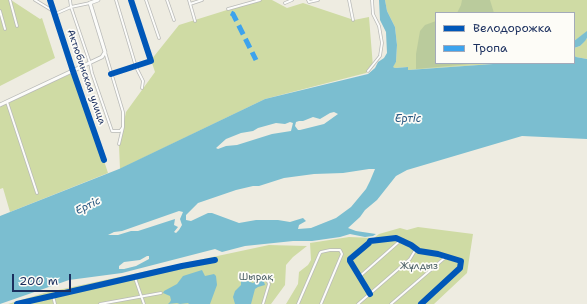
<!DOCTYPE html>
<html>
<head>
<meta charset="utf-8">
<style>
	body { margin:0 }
	#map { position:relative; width:587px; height:304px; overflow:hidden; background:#eeece1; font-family:"Shantell Sans",sans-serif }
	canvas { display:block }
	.legend { position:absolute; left:435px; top:12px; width:140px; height:52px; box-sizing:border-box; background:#fdfcf7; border:1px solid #a3aaba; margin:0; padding:5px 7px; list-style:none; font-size:12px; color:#1b2f5e }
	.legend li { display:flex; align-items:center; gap:8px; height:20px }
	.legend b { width:20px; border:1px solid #a3aaba }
	.scale { position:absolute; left:12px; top:274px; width:59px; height:18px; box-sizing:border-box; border:2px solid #1b2f5e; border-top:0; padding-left:5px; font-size:12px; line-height:14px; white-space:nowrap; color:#1b2f5e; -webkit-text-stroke:3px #fdfcf7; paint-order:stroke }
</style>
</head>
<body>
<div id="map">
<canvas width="587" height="304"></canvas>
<ul class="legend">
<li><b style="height:5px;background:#0057b8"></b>Велодорожка</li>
<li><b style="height:5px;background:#3da3ed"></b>Тропа</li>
</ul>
<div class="scale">200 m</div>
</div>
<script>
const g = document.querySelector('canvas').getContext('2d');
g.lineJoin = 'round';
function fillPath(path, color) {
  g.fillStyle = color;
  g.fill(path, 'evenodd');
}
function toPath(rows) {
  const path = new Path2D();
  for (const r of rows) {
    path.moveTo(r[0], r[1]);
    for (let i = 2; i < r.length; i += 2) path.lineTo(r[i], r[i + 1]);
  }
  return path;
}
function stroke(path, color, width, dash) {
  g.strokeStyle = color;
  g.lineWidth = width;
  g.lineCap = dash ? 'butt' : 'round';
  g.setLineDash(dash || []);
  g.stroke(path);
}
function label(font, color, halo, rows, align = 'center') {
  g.font = font + ' "Shantell Sans",sans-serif';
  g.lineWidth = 3.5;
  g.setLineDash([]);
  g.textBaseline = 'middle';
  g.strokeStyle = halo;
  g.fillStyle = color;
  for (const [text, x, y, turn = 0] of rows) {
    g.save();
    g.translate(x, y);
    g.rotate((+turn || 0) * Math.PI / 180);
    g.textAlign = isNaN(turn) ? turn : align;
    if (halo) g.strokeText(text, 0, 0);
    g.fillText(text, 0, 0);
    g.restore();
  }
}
fillPath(toPath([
	[0,0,11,0,40,19,42,18,55,58,0,86],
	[259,0,272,0,287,8,303,3,354,20,369,17,373,67,366,73,265,99,120,169,119,145,126,112,155,72,151,60,179,25],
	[385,0,587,0,587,32,574,41,574,13,436,13,436,63,507,63,408,70,408,67,395,68,392,67,396,62,397,45,395,27,387,11],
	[587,38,587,59,576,57,574,55,574,48,580,46],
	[75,72,108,173,10,212,3,188,0,189,0,105],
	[418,227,473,234,467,273,434,304,286,304,298,284,299,272,308,265,311,260,310,243,349,237,374,238,379,234,400,228,407,230],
	[269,245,307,246,293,257,286,265,285,285,271,304,8,304,44,293]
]), '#cfdba4');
fillPath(toPath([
	[462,0,490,0,494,13,457,13,461,5],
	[436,21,436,63,480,63,416,69,416,54,420,31,425,25]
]), '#bacb9c');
fillPath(toPath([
	[379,0,385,0,387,11,395,27,397,45,396,62,393,67,395,68,408,67,408,70,507,63,574,63,574,55,576,57,587,59,587,139,522,136,407,170,396,176,377,200,365,210,360,217,348,228,356,231,376,234,373,236,365,237,350,234,340,237,312,241,293,241,245,246,222,252,215,249,122,273,69,280,0,304,0,216,119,169,265,99,368,74,375,68,378,62,384,58,387,53,386,32,380,20],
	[334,112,338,114,324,124,300,130,298,130,295,126,296,122,299,121,303,121,313,117,320,119,330,113],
	[290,122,293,123,291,131,272,134,237,145,226,146,218,149,216,148,226,139,241,133,253,131,258,128,276,123,285,124],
	[369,169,375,169,370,181,366,189,351,207,336,218,311,228,298,229,299,225,306,221,303,218,290,222,278,220,256,220,239,223,212,213,208,213,191,221,186,220,186,215,198,203,236,190,253,186,259,186,284,178,314,174,343,173],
	[179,211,183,212,180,219,182,225,179,230,176,233,174,232,178,227,174,225,175,219,138,231,131,231,118,235,108,235,114,232,122,231],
	[147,256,149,256,149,259,136,266,124,269,119,269,119,266,124,262,140,260],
	[587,31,587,38,585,41,580,46,574,48,574,41],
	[202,270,205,276,214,274,216,276,217,285,210,304,189,304,188,303,180,304,177,303,168,304,170,302,171,300,170,296,163,293,164,291,177,284,183,276],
	[243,277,250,282,253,283,261,278,263,279,265,285,258,287,255,289,251,304,235,304,233,297,235,291,241,285,241,278]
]), '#7bbed0');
const minor = toPath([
	[10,0,17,26],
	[35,0,53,11],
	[50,0,73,71,104,160],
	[70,0,71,7,90,63,92,73,112,131,120,131,123,127],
	[116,0,136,67,143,81,142,88],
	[146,0,159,38],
	[167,0,174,20],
	[189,0,195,21],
	[308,0,309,2,318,0],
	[349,0,353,20],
	[285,3,292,0],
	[190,4,202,0],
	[228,9,260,0],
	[0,11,5,29],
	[55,14,71,7,90,3],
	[105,52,123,112,123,127,119,144],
	[368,71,380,56,382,43,379,26,373,14,372,0],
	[111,74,151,61,131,0],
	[7,102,37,193],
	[359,277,401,240],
	[135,278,144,304],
	[370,294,350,261,350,259,369,243,370,241,396,238,411,245,419,251,438,254,461,261,460,268,421,304],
	[53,296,55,304],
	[17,304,182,266,215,260],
	[100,304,161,293],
	[263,304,269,284,267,279],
	[298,304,320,253,321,252,330,250,340,250,342,254,321,304],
	[358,304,410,259,416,249],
	[391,304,447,256]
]);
const secondary = toPath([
	[0,105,102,57,105,52,90,3,98,0]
]);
stroke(minor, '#b9bab8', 3.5);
stroke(secondary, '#b9bab8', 4.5);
stroke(minor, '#fcfcfa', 2);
stroke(secondary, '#fcfcfa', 3);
stroke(toPath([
	[231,13,233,14,256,60]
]), '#3da3ed', 5, [10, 5]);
stroke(toPath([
	[50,0,73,71,104,160],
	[111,74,151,61,131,0],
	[370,294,350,261,350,259,369,243,370,241,396,238,411,245,419,251,438,254,461,261,460,268,421,304],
	[17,304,182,266,215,260]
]), '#0057b8', 6);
label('10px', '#1b2f5e', '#fdfcf7', [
	["Актюбинская улица",86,77,71]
]);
label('10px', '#495e64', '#fdfcf7', [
	["Жұлдыз",419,266],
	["Шырақ",256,277]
]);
label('italic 11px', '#2b5a83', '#fdfcf7', [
	["Ертіс",408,119],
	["Ертіс",88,206,-26]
]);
</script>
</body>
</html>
